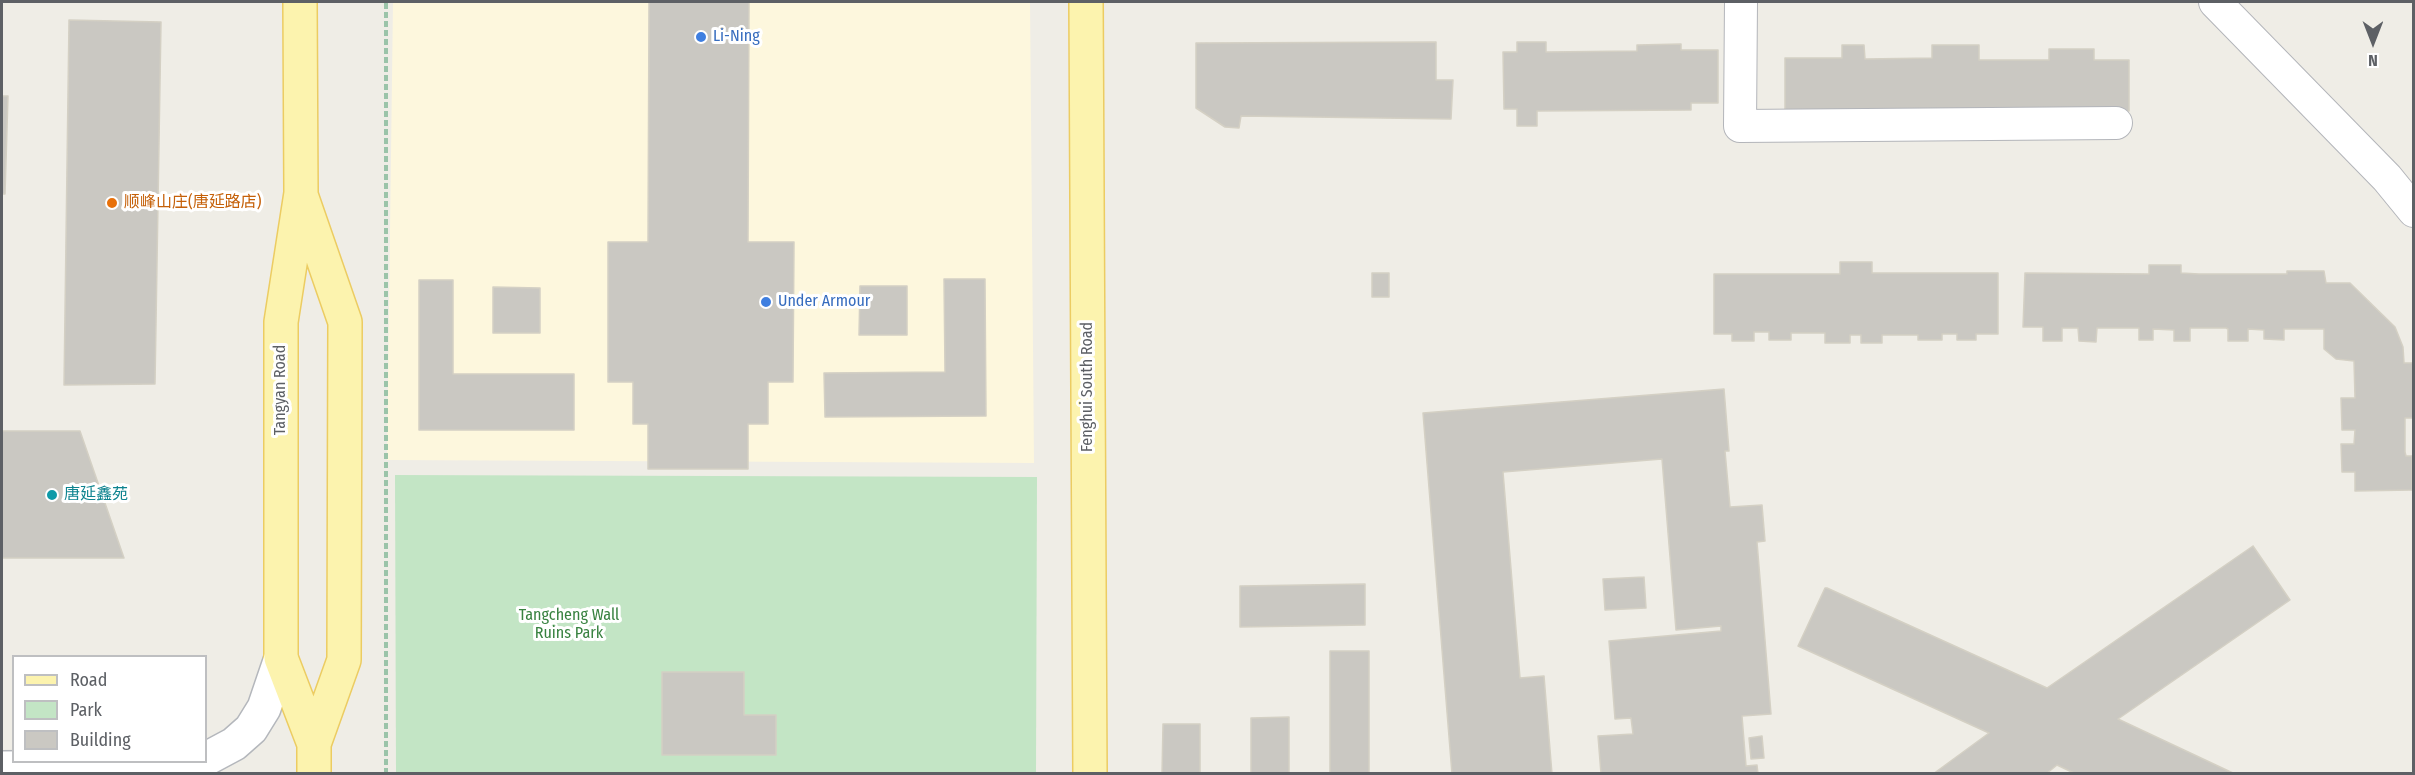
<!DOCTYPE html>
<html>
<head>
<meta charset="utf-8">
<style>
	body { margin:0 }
	#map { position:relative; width:2415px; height:775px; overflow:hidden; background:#efede6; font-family:"Fira Sans Condensed",sans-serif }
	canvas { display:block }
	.frame { position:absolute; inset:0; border:3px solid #5d6065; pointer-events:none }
	.legend { position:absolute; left:12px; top:655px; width:195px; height:108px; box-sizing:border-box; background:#fff; border:2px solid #bebfc1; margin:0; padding:8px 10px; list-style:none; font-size:18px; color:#5d6065 }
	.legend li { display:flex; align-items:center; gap:12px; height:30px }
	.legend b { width:30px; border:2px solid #bebfc1 }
	.north { position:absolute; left:2343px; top:12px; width:60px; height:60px; -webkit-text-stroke:4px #fff; paint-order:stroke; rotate:180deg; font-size:16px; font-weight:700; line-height:24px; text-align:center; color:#5d6065 }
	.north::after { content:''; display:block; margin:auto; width:21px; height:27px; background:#5d6065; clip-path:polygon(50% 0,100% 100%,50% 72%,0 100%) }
</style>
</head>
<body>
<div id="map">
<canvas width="2415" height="775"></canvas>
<div class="frame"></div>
<ul class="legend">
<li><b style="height:8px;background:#fcf3ae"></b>Road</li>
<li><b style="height:16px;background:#c3e5c5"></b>Park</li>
<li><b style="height:16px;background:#cac8c2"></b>Building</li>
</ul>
<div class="north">N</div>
</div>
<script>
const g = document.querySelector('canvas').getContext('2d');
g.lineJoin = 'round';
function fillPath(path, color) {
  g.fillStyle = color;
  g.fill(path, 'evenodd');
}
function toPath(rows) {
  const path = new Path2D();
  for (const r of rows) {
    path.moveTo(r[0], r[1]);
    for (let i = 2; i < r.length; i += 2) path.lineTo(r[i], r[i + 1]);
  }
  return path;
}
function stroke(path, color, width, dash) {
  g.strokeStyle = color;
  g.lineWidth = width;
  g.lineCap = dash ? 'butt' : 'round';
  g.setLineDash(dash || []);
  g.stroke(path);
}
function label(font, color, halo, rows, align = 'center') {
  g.font = font + ' "Fira Sans Condensed","Noto Sans SC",sans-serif';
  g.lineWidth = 6;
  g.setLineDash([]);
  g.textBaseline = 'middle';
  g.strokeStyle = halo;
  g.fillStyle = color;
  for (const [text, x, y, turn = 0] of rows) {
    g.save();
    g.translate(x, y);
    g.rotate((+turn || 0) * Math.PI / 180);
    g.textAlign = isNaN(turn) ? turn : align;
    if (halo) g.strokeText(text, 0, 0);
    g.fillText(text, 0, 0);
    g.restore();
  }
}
fillPath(toPath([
	[393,2,1030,2,1034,463,387,460]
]), '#fdf7dd');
fillPath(toPath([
	[395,475,1037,477,1036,773,396,773]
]), '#c3e5c5');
const building = toPath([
	[649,2,749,2,748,242,794,242,793,382,768,382,768,424,748,424,748,469,648,469,648,424,633,424,633,382,608,382,608,242,648,242,649,2],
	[69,20,161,22,155,384,64,385,69,20],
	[1436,42,1436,80,1453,80,1451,119,1241,116,1239,128,1225,127,1196,108,1196,43,1436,42],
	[1517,42,1546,42,1546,52,1637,51,1637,45,1681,44,1681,50,1718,50,1718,103,1691,103,1691,110,1537,111,1537,126,1517,126,1517,109,1504,109,1503,52,1517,52,1517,42],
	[1842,45,1864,45,1865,59,1932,58,1932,45,1979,45,1979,60,2049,60,2049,49,2094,49,2094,60,2129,60,2129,111,1785,112,1785,58,1842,58,1842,45],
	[2,96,8,96,5,194,2,194,2,96],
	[1840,262,1872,262,1872,273,1998,273,1998,334,1976,334,1976,340,1957,340,1957,334,1942,334,1942,340,1918,340,1918,335,1882,335,1882,343,1861,343,1861,335,1850,335,1850,343,1825,343,1825,333,1791,333,1791,340,1769,340,1769,332,1754,332,1754,341,1732,341,1732,334,1714,334,1714,274,1840,274,1840,262],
	[2149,265,2181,265,2181,273,2199,274,2287,274,2287,271,2324,271,2326,283,2350,283,2395,327,2403,347,2404,363,2413,363,2413,418,2405,418,2405,452,2406,456,2412,456,2412,490,2355,491,2355,472,2342,472,2341,444,2354,444,2355,430,2342,430,2341,398,2355,398,2354,361,2336,359,2324,349,2324,329,2284,329,2284,340,2264,339,2264,330,2248,329,2248,341,2228,341,2228,329,2226,328,2190,328,2190,341,2174,341,2174,330,2153,329,2153,340,2139,340,2139,328,2097,328,2096,342,2079,341,2078,328,2062,328,2062,341,2043,341,2043,327,2023,327,2025,273,2149,274,2149,265],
	[1372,273,1389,273,1389,297,1372,297,1372,273],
	[944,279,985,279,986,416,825,417,824,373,945,372,944,279],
	[419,280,453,280,453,374,574,374,574,430,419,430,419,280],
	[860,286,907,286,907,335,859,335,860,286],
	[493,287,540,288,540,333,493,333,493,287],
	[1724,389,1729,451,1725,451,1730,507,1762,505,1765,541,1757,542,1771,714,1742,716,1746,766,1757,765,1758,774,1601,774,1598,736,1633,734,1631,718,1615,719,1609,641,1721,631,1721,626,1676,630,1662,459,1503,472,1520,678,1544,676,1552,774,1452,774,1423,413,1724,389],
	[2,431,80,431,124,558,2,558,2,431],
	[2253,546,2290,600,2118,719,2235,774,2076,774,2057,765,2046,774,1933,774,1989,733,1798,646,1825,588,1827,588,2047,688,2253,546],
	[1644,577,1646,608,1605,610,1603,579,1644,577],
	[1365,584,1365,625,1240,627,1240,586,1365,584],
	[1330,651,1369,651,1369,774,1330,774,1330,651],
	[662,672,744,672,744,715,776,715,776,755,662,755,662,672],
	[1289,717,1289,774,1251,774,1251,718,1289,717],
	[1163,724,1200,724,1200,774,1162,774,1163,724],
	[1762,736,1764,758,1751,759,1749,738,1762,736]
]);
fillPath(building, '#cac8c2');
stroke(building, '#d4d0c4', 1.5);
const street = toPath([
	[1741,2,1740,126,2116,123],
	[2215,2,2387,178,2414,211]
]);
const secondary = toPath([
	[206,759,234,744,251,729,264,708,281,658],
	[2,768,126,767,200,762]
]);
const primary = toPath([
	[300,2,301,193,281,322,281,658,314,744,314,774],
	[1086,2,1090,774],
	[302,198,345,322,344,660,314,744]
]);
stroke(street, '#b3b5ba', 34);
stroke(secondary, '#b4b7bc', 36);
stroke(primary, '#eccc62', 36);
stroke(toPath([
	[386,774,386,2]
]), '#9bc4a9', 4, [6, 3]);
stroke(street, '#fff', 32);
stroke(secondary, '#fff', 33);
stroke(primary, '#fcf3ae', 33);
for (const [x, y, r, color] of [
	[701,37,6,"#3f7fe0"],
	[112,203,6,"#e8710a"],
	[766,302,6,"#3f7fe0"],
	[52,495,6,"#0f9aa8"]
]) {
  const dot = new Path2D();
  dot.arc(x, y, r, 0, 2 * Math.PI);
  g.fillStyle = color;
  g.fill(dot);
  stroke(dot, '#fff', 2);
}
label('16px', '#366cbe', '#fff', [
	["Li-Ning",713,37],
	["Under Armour",778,302]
], 'left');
label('16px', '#c56008', '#fff', [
	["顺峰山庄(唐延路店)",124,203]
], 'left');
label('16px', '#5d6065', '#fff', [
	["Fenghui South Road",1088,387,-90],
	["Tangyan Road",281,390,-90]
]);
label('16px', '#0d838f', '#fff', [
	["唐延鑫苑",64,495]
], 'left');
label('16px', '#388240', '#fff', [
	["Tangcheng Wall",569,616],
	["Ruins Park",569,634]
]);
</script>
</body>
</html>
